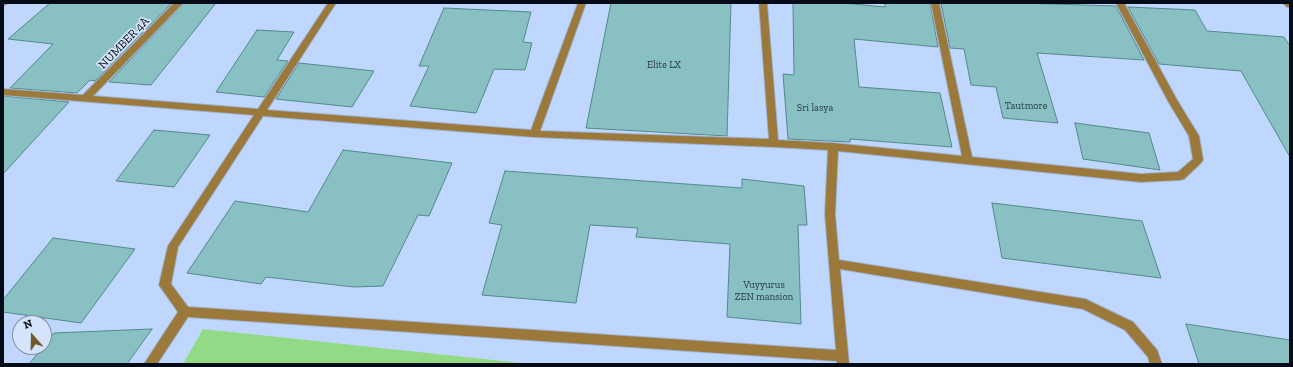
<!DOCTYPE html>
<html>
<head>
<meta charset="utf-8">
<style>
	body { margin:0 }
	#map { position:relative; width:1293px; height:367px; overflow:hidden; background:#c0d7fd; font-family:"Zilla Slab",serif }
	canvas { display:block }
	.frame { position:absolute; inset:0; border:4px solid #050b17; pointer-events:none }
	.north { position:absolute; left:12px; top:315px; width:40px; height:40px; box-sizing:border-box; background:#d6e4fb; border:1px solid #828da0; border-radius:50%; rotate:340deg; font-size:11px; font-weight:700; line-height:16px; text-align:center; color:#050b17 }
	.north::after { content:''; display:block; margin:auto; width:14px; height:18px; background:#73592a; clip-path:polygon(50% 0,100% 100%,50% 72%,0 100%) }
</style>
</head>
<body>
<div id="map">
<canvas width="1293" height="367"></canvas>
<div class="frame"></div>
<div class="north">N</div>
</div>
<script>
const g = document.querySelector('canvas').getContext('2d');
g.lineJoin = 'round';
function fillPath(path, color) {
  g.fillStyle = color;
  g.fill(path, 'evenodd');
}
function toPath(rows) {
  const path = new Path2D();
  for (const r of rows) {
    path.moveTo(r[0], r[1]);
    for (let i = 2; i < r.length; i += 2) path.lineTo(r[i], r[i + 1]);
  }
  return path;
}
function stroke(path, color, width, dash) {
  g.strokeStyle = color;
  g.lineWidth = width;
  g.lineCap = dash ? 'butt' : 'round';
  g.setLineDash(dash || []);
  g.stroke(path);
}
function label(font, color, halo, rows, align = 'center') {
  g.font = font + ' "Zilla Slab",serif';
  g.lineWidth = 3.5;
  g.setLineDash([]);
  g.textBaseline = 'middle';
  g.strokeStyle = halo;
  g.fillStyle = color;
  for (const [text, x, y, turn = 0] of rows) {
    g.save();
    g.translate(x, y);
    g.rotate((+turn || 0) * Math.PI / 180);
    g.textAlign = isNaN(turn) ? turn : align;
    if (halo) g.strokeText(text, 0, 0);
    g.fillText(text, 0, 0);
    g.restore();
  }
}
fillPath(toPath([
	[203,329,531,364,183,364]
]), '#93da87');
const building = toPath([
	[50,3,172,3,95,81,90,80,77,93,10,88,53,44,8,39,50,3],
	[184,3,216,3,151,85,109,82,184,3],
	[611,3,731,3,727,136,586,128,611,3],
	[793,3,843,3,885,7,885,3,930,3,938,47,854,39,859,87,940,93,952,147,850,139,850,142,788,139,783,74,794,75,793,3],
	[941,3,1021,3,1116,6,1144,60,1037,53,1058,123,1003,118,996,87,971,85,964,49,950,48,941,3],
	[1128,7,1195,10,1207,31,1284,37,1290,46,1290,157,1241,71,1159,64,1128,7],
	[444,8,531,12,523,42,532,43,525,70,494,69,476,113,410,106,429,66,419,66,444,8],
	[257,30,294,32,277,60,288,61,264,97,216,92,257,30],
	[299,63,374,71,352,107,276,99,299,63],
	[3,96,69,102,3,174,3,96],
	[1075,123,1149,133,1160,170,1083,159,1075,123],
	[154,130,210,135,174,187,116,181,154,130],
	[343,150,452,163,429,216,418,215,383,286,354,287,266,277,261,284,187,273,235,201,308,212,343,150],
	[505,171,742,188,742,179,804,186,807,225,798,225,801,324,727,317,730,244,636,237,638,228,590,225,576,303,482,295,502,225,489,223,505,171],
	[992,203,1142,221,1161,278,1002,258,992,203],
	[53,238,135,249,81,323,3,312,3,300,53,238],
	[1186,324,1290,340,1290,364,1199,364,1186,324],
	[152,329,127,364,29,364,54,333,152,329]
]);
fillPath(building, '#89c0c4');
stroke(building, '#52888b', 1);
const minor = toPath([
	[3,3,8,3,3,6,3,3],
	[174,3,183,3,93,96,258,109,328,3,336,3,267,110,531,130,578,3,586,3,540,131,769,139,759,3,767,3,778,140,833,143,962,156,931,3,939,3,972,157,1141,174,1178,172,1193,159,1189,136,1168,101,1116,3,1124,3,1177,100,1199,136,1203,160,1201,163,1184,179,1180,180,1141,182,838,151,835,214,839,260,1085,299,1133,322,1157,350,1162,364,1150,364,1148,357,1125,330,1083,309,840,269,849,364,837,364,837,361,188,317,157,364,144,364,178,312,159,285,168,246,254,115,3,95,3,89,83,95,174,3],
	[263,116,534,137,774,147,828,150,825,214,836,350,188,307,171,284,178,247,263,116],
	[1283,3,1290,3,1290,7,1287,7,1283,3]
]);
stroke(minor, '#9eb2d4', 2);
fillPath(minor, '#9b793a');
label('10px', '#263842', null, [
	["Elite LX",664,65],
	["Tautmore",1026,106],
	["Sri lasya",815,108],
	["Vuyyurus",764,285],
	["ZEN mansion",764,297]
]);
label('12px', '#050b17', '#d6e4fb', [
	["NUMBER 4A",124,43,-46]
]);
</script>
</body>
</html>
